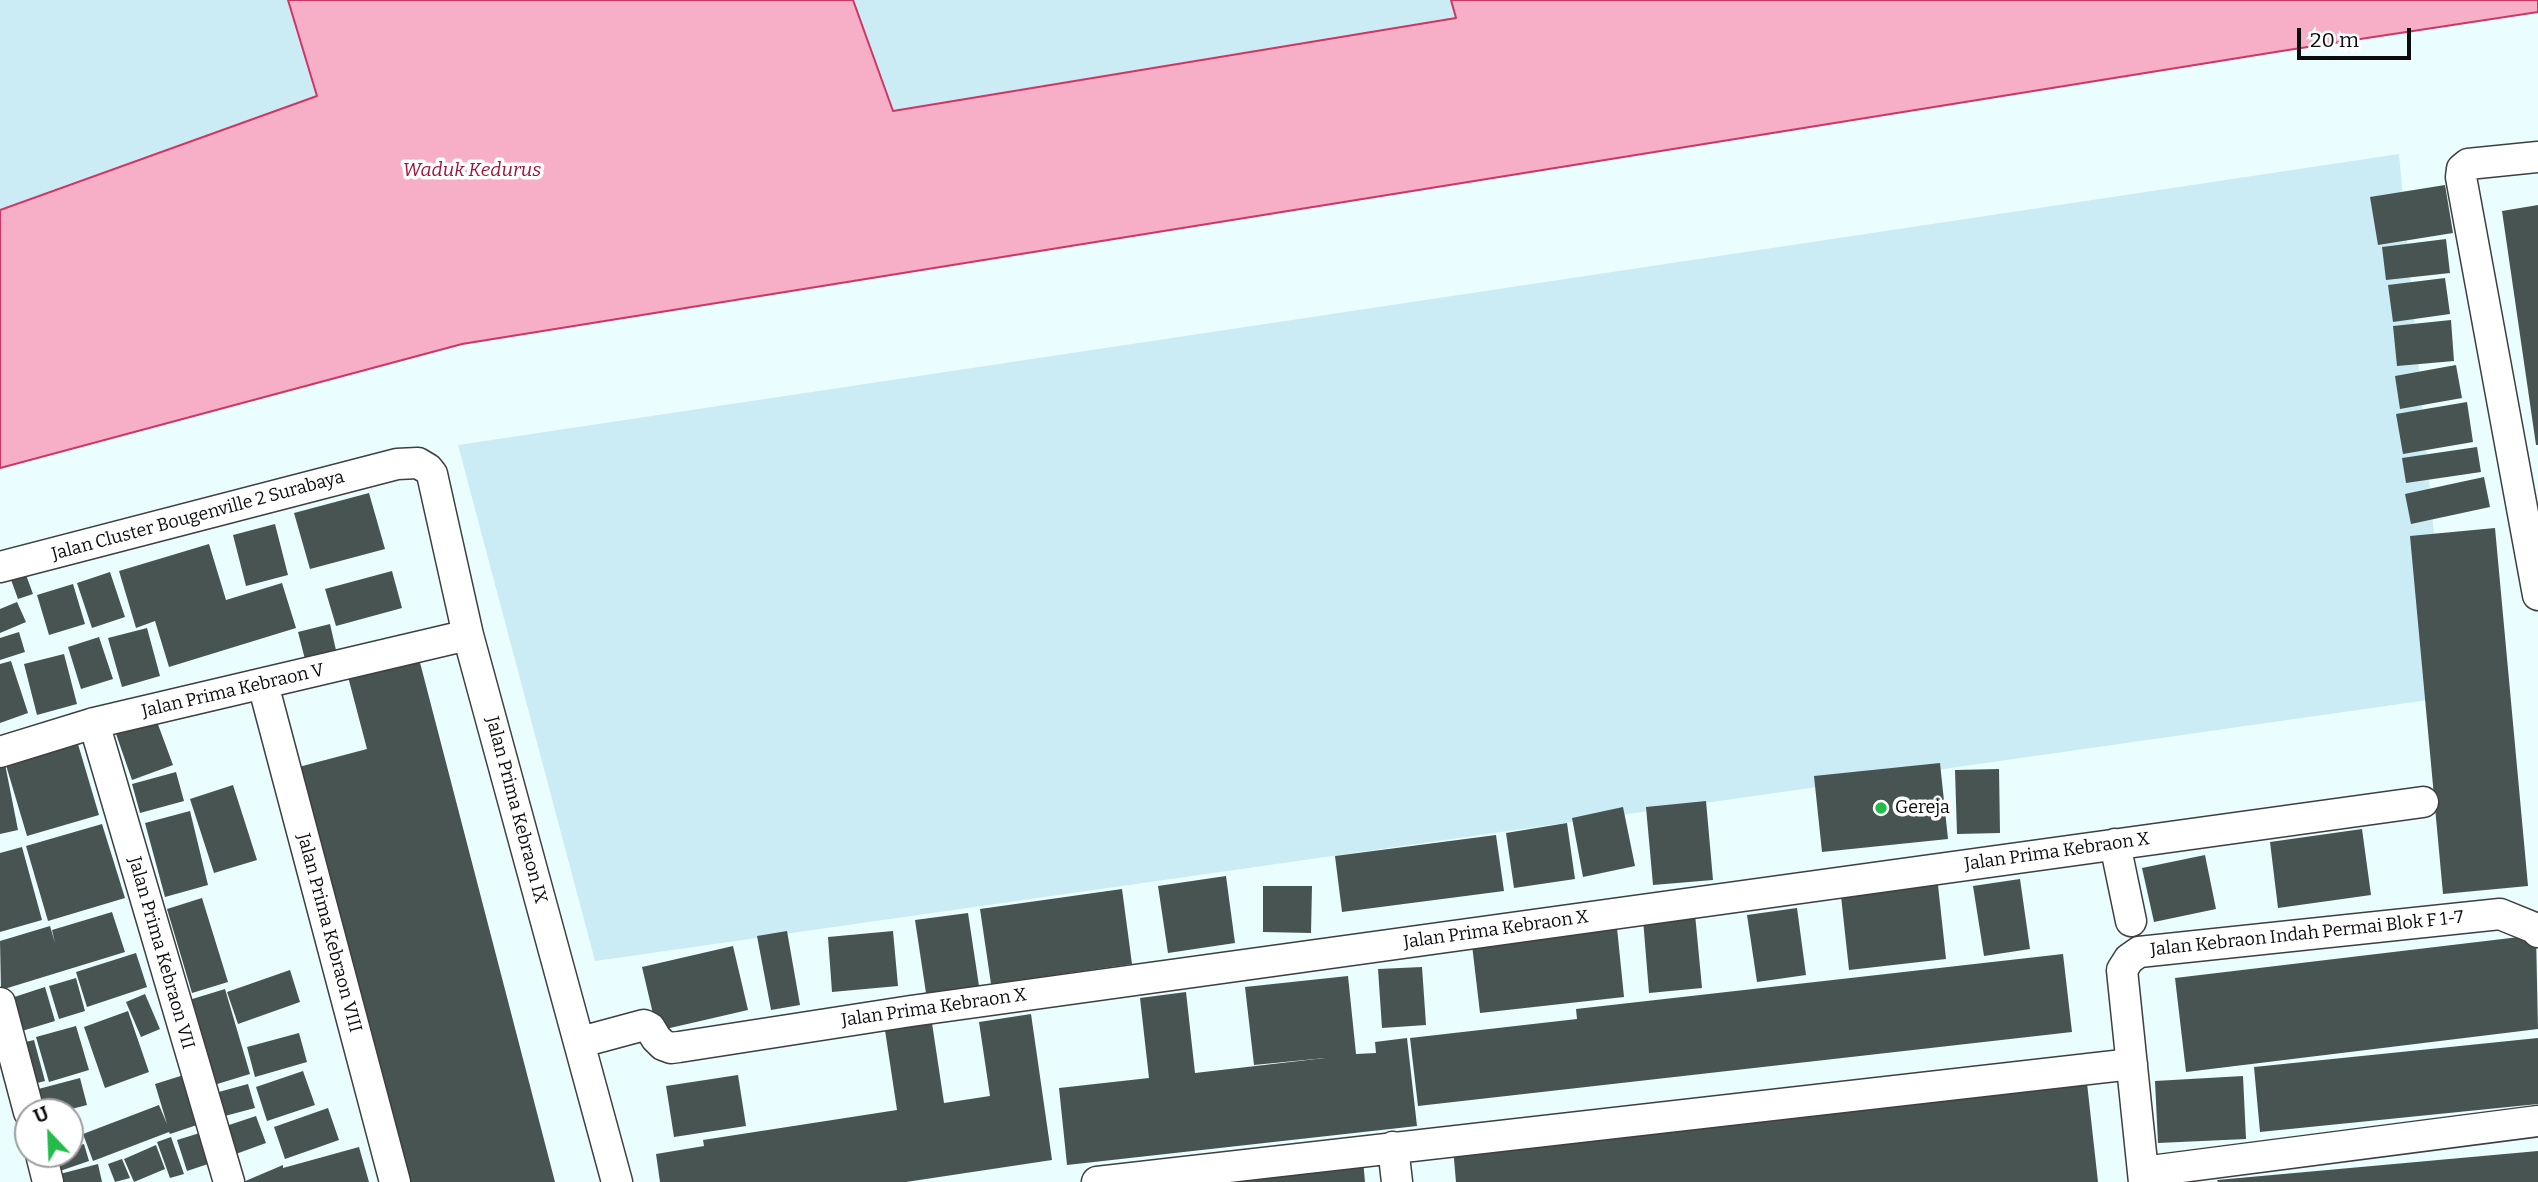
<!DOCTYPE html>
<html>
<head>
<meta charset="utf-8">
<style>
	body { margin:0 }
	#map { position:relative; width:2538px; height:1182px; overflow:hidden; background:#eafdff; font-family:Bitter,serif }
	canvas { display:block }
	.north { position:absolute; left:14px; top:1098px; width:70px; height:70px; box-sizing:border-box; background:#fff; border:2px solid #9e9e9e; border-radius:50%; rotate:337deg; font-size:19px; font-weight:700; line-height:28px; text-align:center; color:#0c0c0c }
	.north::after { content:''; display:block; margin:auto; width:24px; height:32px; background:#23bc4a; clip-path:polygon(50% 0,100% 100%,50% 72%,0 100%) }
	.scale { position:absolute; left:2297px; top:28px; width:114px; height:32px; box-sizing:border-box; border:4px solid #0c0c0c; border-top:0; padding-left:9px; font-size:21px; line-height:24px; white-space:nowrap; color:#0c0c0c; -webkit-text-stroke:5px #fff; paint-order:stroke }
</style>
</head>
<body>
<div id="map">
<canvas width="2538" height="1182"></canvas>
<div class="north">U</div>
<div class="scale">20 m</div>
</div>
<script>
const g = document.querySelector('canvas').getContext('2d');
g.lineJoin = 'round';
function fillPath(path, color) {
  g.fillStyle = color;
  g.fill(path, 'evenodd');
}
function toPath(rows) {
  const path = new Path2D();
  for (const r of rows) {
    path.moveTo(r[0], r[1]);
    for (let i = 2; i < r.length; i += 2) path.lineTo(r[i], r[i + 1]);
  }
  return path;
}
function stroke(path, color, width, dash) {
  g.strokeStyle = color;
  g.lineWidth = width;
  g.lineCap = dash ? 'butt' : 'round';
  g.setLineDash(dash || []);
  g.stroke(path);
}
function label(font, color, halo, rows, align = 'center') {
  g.font = font + ' Bitter,serif';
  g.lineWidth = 7;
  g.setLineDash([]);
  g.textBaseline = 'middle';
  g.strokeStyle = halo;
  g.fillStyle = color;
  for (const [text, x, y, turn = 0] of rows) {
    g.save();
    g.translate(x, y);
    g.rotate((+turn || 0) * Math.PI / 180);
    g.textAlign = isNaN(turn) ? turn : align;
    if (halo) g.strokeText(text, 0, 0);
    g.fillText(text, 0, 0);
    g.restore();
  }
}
fillPath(toPath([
	[0,0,288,0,317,96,0,210],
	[853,0,1451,0,1457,18,893,111],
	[2399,154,2449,697,595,961,458,445]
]), '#cbecf4');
const water = toPath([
	[288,0,853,0,893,111,1456,18,1451,0,2538,0,2538,12,2288,50,462,344,0,468,0,210,317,96,288,0]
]);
fillPath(water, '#f6afc6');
stroke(water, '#ce3664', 2);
fillPath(toPath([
	[2445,185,2453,233,2378,245,2370,197],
	[2538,205,2538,445,2536,445,2502,211],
	[2446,239,2450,273,2386,280,2382,247],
	[2445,278,2450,314,2393,322,2388,285],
	[2451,320,2454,361,2397,366,2393,326],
	[2456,365,2462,398,2400,409,2395,376],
	[2467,402,2473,442,2403,454,2396,414],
	[2477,447,2481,472,2406,483,2402,458],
	[2484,477,2490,507,2411,524,2405,494],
	[369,493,385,549,310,569,294,513],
	[275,524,288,575,246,586,233,535],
	[2495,528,2528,886,2443,894,2410,536],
	[209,544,226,600,282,583,296,628,169,667,155,621,136,628,119,571],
	[392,571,402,608,336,626,325,589],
	[25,572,33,594,18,599,10,577],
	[110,572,125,617,92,628,77,583],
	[73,584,85,624,49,635,37,595],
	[17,602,26,622,0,633,0,609],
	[330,624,338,659,307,667,298,632],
	[147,628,160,676,122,687,108,638],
	[19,632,25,652,0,660,0,638],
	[99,637,113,679,81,689,68,647],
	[417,651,555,1182,403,1182,295,768,367,749,346,669],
	[64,654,77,704,37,715,24,664],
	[11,661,28,713,0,723,0,664],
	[156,719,173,765,132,780,116,734],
	[75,734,99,815,27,836,3,755],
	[1940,763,1948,839,1822,852,1814,776],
	[5,764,18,830,0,834,0,765],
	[1999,769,2000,833,1957,834,1955,770],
	[176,772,184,801,140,813,132,784],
	[233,785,257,860,214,873,190,799],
	[1706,801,1713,880,1653,885,1646,807],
	[1623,807,1635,866,1583,877,1572,818],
	[190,811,208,885,165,897,145,823],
	[1567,823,1575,879,1514,888,1506,833],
	[102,824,125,898,48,921,26,846],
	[2362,829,2371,895,2278,908,2270,842],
	[1496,835,1504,891,1342,912,1335,856],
	[22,847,42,920,0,932,0,853],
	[2205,855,2216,909,2154,922,2142,868],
	[1226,876,1235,943,1168,953,1158,886],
	[2020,879,2030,949,1984,956,1973,886],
	[1938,885,1946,959,1849,970,1841,896],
	[1263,886,1312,886,1311,933,1263,932],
	[1122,889,1132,964,991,984,980,909],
	[202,898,228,982,192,993,167,909],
	[1797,908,1806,975,1757,982,1747,915],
	[112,912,125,952,1,990,0,941,50,926,55,943,52,930],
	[968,913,979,986,926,993,915,920],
	[1695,914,1702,988,1649,993,1643,919],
	[1617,928,1624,997,1480,1013,1472,945],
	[787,931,800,1005,771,1010,757,936],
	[893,931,898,986,832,992,828,937],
	[2536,935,2538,1029,2186,1072,2175,978],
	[733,946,748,1010,657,1031,642,967],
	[136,953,147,987,87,1007,76,972],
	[2063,954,2072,1032,1418,1106,1410,1038,1577,1019,1576,1009],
	[1422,967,1426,1025,1382,1028,1378,969],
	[290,970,300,1002,238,1024,227,992],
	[1348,976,1356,1054,1376,1053,1375,1042,1407,1038,1417,1126,1067,1165,1059,1088,1149,1078,1140,998,1186,992,1195,1073,1325,1058,1254,1065,1245,987],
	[76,978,85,1011,59,1019,49,986],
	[45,987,55,1021,12,1034,2,1001],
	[225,989,250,1074,214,1085,189,1000],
	[145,994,160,1029,141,1037,126,1002],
	[128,1011,149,1072,105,1088,84,1027],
	[1031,1014,1052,1160,906,1182,660,1182,656,1154,704,1146,703,1140,897,1110,885,1030,932,1023,944,1103,990,1096,979,1022],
	[76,1026,89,1070,49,1082,36,1037],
	[299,1033,307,1062,255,1077,247,1047],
	[2538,1038,2538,1104,2260,1132,2254,1067],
	[34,1040,45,1081,25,1086,13,1045],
	[303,1071,315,1105,267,1121,256,1087],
	[187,1074,203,1123,170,1134,169,1132,93,1161,83,1134,159,1105,167,1124,155,1084],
	[2086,1074,2098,1182,1456,1182,1453,1148],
	[738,1075,746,1126,674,1137,666,1086],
	[2243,1076,2246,1139,2158,1143,2155,1081],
	[80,1078,87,1105,60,1112,32,1112,27,1092],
	[248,1084,255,1108,221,1117,215,1093],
	[328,1108,339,1140,285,1159,274,1127],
	[256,1116,266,1143,233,1155,223,1127],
	[203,1132,214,1162,187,1171,177,1140],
	[171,1137,184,1174,170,1178,157,1142],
	[84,1144,89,1161,57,1172,52,1154,70,1154,70,1148],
	[156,1145,165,1169,134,1182,124,1159],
	[359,1147,369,1182,243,1182,283,1165,283,1168],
	[2538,1151,2538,1182,2218,1182,2217,1180],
	[122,1159,130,1178,115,1182,108,1164],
	[1363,1160,1365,1182,1189,1182],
	[98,1164,102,1182,62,1182,60,1174]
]), '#485451');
const street = toPath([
	[2538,157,2468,164,2462,169,2461,177,2538,595],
	[0,567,397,464,418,463,428,469,432,474,468,635,617,1182],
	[263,684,395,1182],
	[94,723,229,1182],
	[0,752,94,723,468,635],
	[2115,844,2131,921],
	[0,1003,29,1112],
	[581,1042,644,1025,650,1028,656,1038,663,1045,671,1048,679,1047,911,1011,2423,802],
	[1393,1147,1397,1182],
	[41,1154,48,1182],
	[2143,1172,2538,1121],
	[1097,1182,2132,1064],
	[2144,1182,2122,970,2129,959,2139,952,2500,914,2537,929,2538,932]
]);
stroke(street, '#3f3f3f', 33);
stroke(street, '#fff', 30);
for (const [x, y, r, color] of [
	[1881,808,7,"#23bc4a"]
]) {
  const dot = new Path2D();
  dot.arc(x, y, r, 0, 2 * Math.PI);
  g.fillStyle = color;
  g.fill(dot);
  stroke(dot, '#fff', 2.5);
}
label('18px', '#0c0c0c', '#fff', [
	["Jalan Cluster Bougenville 2 Surabaya",198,516,-15],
	["Jalan Prima Kebraon V",233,691,-13],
	["Jalan Prima Kebraon IX",516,810,75],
	["Jalan Prima Kebraon X",2057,852,-8],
	["Jalan Prima Kebraon X",1496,930,-8],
	["Jalan Prima Kebraon VIII",329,933,75],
	["Jalan Kebraon Indah Permai Blok F 1-7",2307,934,-6],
	["Jalan Prima Kebraon VII",161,953,74],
	["Jalan Prima Kebraon X",934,1008,-8]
]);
label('18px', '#0c0c0c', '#fff', [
	["Gereja",1895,808]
], 'left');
label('italic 19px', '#9e1539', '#fff', [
	["Waduk Kedurus",472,171]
]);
</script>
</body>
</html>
